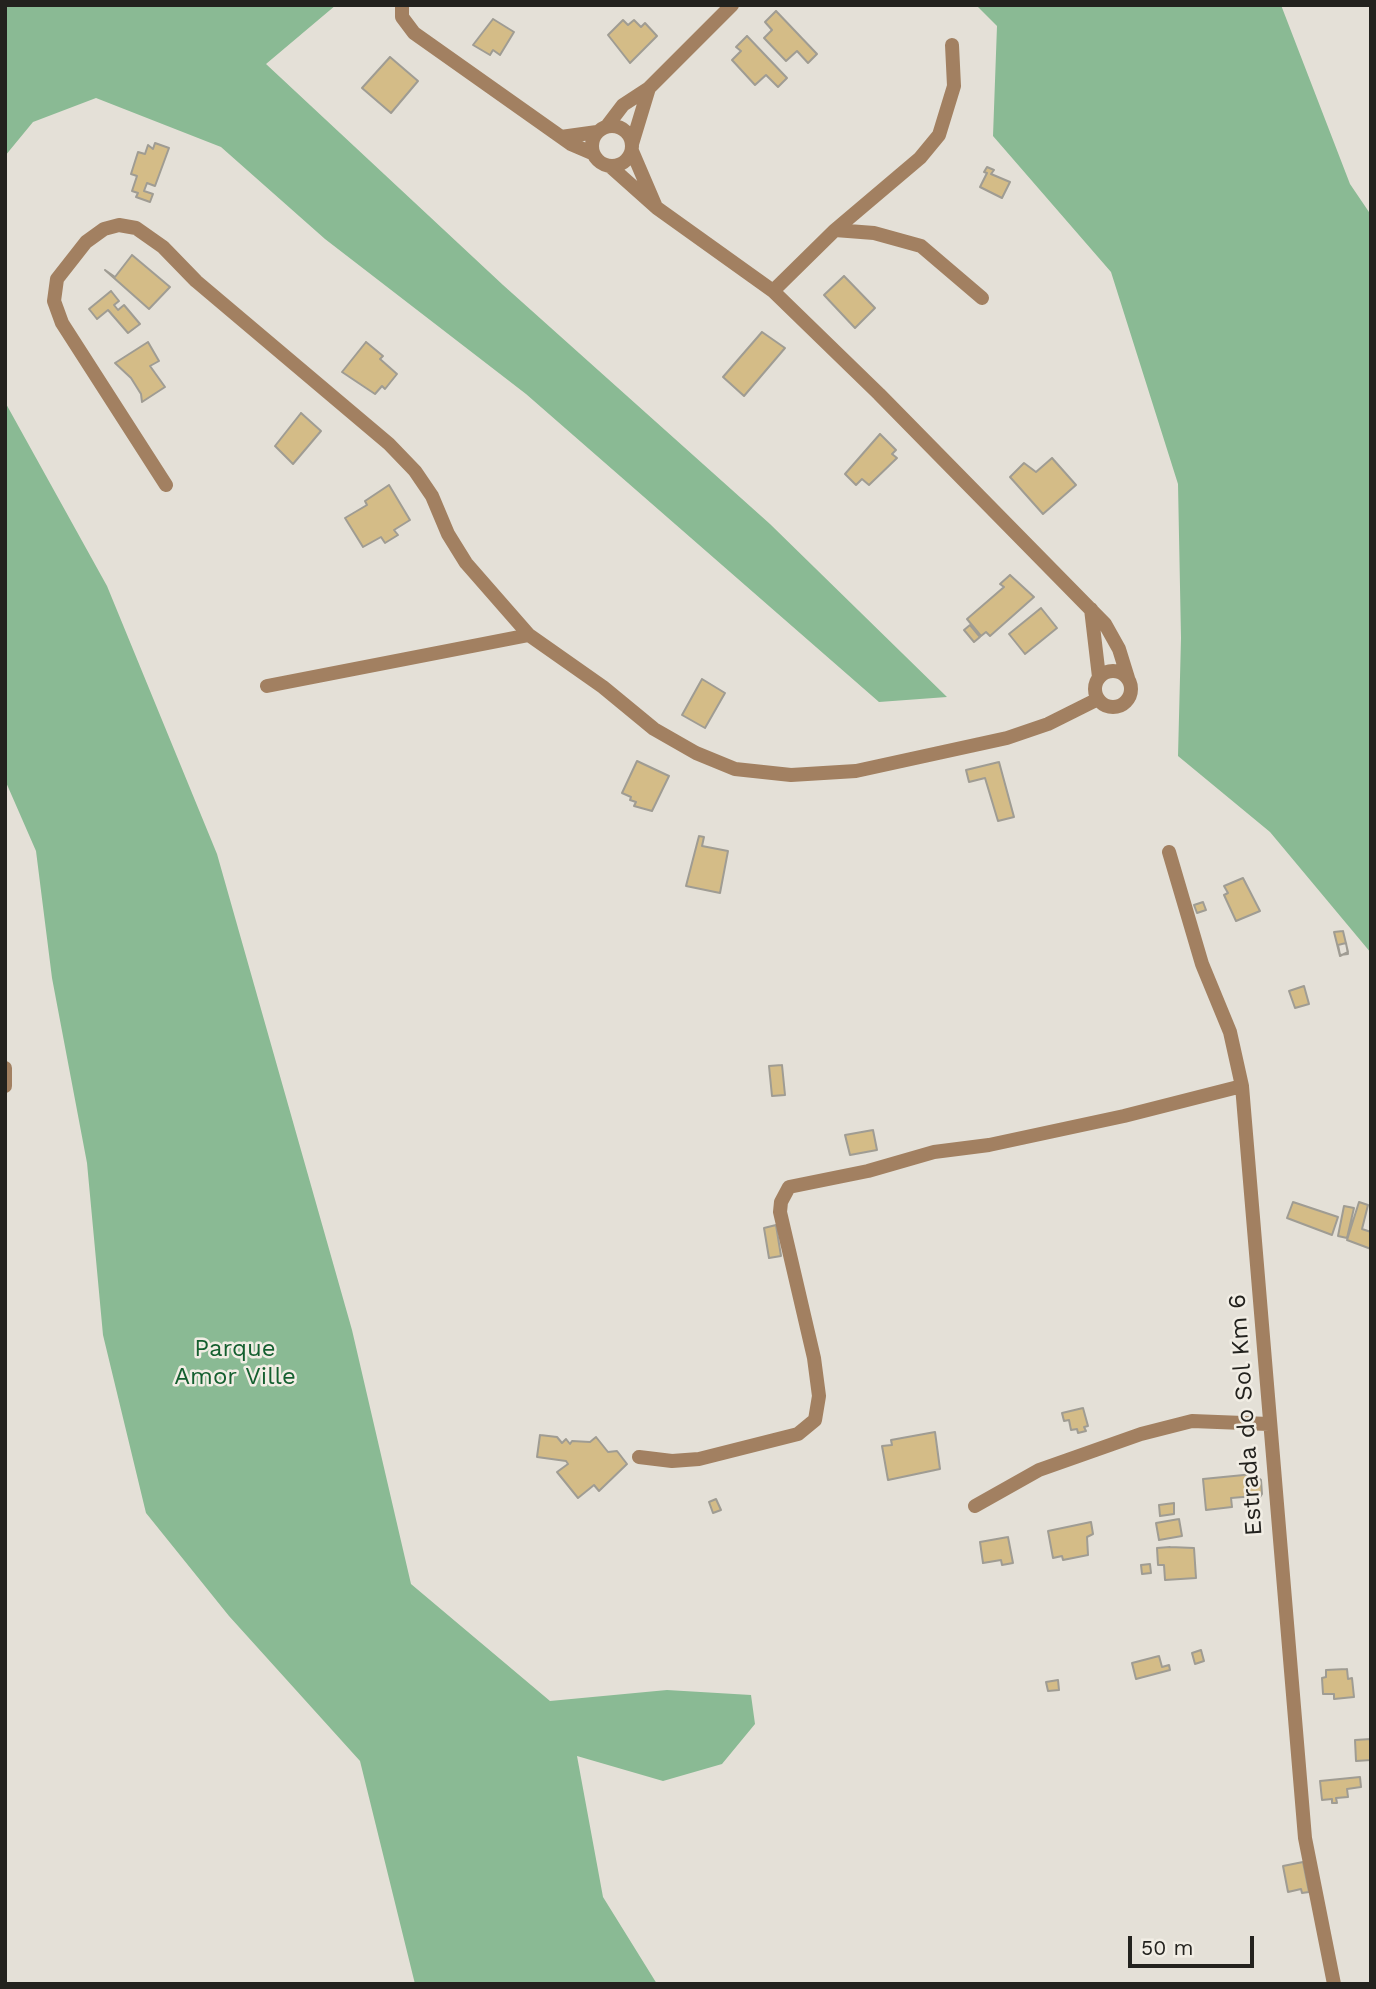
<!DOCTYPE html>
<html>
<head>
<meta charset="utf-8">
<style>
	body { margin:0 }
	#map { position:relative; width:1376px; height:1989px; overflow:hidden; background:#e4e0d7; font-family:"Work Sans",sans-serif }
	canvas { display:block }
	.frame { position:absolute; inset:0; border:7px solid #23221e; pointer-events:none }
	.scale { position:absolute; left:1128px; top:1936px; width:126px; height:32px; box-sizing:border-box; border:4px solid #23221e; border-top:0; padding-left:9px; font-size:21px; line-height:24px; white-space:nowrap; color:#23221e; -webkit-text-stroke:5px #f1ede4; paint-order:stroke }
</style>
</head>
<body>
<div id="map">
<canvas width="1376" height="1989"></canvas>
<div class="frame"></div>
<div class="scale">50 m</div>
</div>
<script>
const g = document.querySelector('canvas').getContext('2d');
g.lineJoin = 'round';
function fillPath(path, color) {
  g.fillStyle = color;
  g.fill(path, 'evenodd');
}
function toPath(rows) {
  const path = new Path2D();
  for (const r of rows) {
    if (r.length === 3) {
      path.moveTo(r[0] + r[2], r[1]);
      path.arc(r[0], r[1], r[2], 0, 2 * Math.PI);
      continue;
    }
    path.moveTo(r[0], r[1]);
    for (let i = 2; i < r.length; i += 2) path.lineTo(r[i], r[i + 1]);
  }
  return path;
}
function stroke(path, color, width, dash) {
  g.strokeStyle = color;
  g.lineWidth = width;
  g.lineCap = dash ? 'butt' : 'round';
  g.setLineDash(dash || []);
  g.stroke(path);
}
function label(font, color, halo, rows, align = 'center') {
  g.font = font + ' "Work Sans",sans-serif';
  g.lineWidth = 5;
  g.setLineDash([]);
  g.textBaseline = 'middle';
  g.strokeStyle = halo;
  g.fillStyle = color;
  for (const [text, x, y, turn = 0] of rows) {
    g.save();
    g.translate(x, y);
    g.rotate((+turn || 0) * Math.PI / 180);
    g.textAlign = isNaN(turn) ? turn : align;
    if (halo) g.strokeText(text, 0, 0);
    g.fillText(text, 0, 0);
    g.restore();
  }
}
fillPath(toPath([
	[5,5,336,5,266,64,503,285,770,524,947,697,879,702,526,394,325,239,221,147,96,98,33,122,5,156],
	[976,5,1281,5,1350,184,1371,215,1371,953,1270,832,1178,756,1181,638,1178,484,1111,272,993,136,997,26],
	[5,402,107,586,217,854,352,1330,411,1584,550,1701,667,1690,751,1695,755,1724,722,1764,663,1781,577,1756,603,1897,657,1984,415,1984,360,1761,229,1616,146,1513,103,1335,87,1163,52,978,36,851,5,780]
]), '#8aba94');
const building = toPath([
	[776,11,817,54,808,63,797,51,786,61,764,38,772,30,765,22,776,11],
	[493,19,514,32,500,55,493,50,490,55,473,45,493,19],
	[623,20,628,25,634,20,641,27,645,23,657,36,630,63,608,35,623,20],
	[747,36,787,78,778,87,766,75,755,85,732,60,741,51,736,47,747,36],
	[390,57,418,81,391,113,362,88,390,57],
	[155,143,169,148,155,186,147,183,144,191,153,194,150,202,136,197,138,193,132,191,137,176,131,174,138,152,145,154,148,145,153,149,155,143],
	[987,167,994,170,991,174,1010,182,1002,198,980,187,987,173,984,172,987,167],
	[132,255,170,287,149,309,105,270,115,277,132,255],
	[844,276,875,308,855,328,824,295,844,276],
	[111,291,119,301,114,305,118,310,124,305,140,324,128,333,108,310,97,319,89,309,111,291],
	[762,332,785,348,744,396,723,377,762,332],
	[148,342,159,361,150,366,165,387,142,402,141,394,131,378,115,363,148,342],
	[366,342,383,356,380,359,397,374,385,389,382,386,375,394,342,372,366,342],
	[301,413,321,431,293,464,275,446,301,413],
	[880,434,896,450,892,454,897,458,869,485,862,479,856,485,845,474,880,434],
	[1052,458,1076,485,1043,514,1010,477,1024,463,1036,472,1052,458],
	[389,485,410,520,394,530,398,535,385,543,381,537,363,547,345,518,367,505,365,501,389,485],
	[1010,575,1034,597,990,636,986,632,981,636,967,619,1004,587,1000,584,1010,575],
	[1041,608,1057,628,1025,654,1009,634,1041,608],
	[970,625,980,637,974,642,964,630,970,625],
	[702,679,725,693,705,728,682,715,702,679],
	[637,761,669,776,652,811,634,806,636,802,630,800,631,797,622,793,637,761],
	[999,762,1014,817,998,821,985,778,969,782,966,770,999,762],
	[699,836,704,837,702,846,728,851,720,893,686,886,699,836],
	[1243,878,1260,911,1236,921,1224,895,1228,893,1224,886,1243,878],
	[1203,902,1206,910,1197,913,1194,905,1203,902],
	[1343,931,1348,952,1340,956,1334,932,1343,931],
	[1346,943,1348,954,1340,955,1338,945,1346,943],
	[1304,986,1309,1004,1295,1008,1289,991,1304,986],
	[782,1065,785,1095,772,1096,769,1066,782,1065],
	[873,1130,877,1150,850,1155,845,1135,873,1130],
	[1293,1202,1338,1217,1332,1235,1287,1218,1293,1202],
	[1359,1202,1368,1205,1362,1229,1371,1232,1371,1249,1347,1240,1359,1202],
	[1344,1206,1354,1208,1347,1238,1338,1236,1344,1206],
	[776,1225,781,1256,769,1258,764,1228,776,1225],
	[1083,1408,1088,1426,1084,1427,1086,1431,1078,1433,1077,1429,1071,1430,1069,1420,1064,1421,1062,1413,1083,1408],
	[935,1432,940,1469,888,1480,882,1446,892,1445,891,1440,935,1432],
	[540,1435,557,1437,562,1443,566,1439,570,1444,572,1441,590,1442,596,1437,608,1452,617,1451,627,1464,599,1491,594,1485,578,1498,557,1472,568,1464,566,1461,537,1457,540,1435],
	[1254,1474,1261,1480,1262,1494,1256,1503,1255,1496,1231,1498,1232,1507,1206,1510,1203,1479,1254,1474],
	[716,1499,721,1510,713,1513,709,1502,716,1499],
	[1174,1503,1174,1514,1160,1516,1159,1505,1174,1503],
	[1179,1519,1182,1536,1159,1540,1156,1523,1179,1519],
	[1091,1522,1093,1534,1087,1537,1088,1555,1063,1560,1062,1556,1053,1558,1048,1531,1091,1522],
	[1008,1537,1013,1563,1002,1565,1001,1560,983,1563,980,1542,1008,1537],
	[1170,1547,1194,1548,1196,1578,1165,1580,1164,1565,1158,1565,1157,1548,1170,1547],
	[1150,1564,1151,1573,1142,1574,1141,1565,1150,1564],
	[1201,1650,1204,1661,1195,1664,1192,1653,1201,1650],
	[1159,1656,1162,1667,1169,1665,1170,1670,1136,1679,1132,1663,1159,1656],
	[1347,1669,1348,1679,1352,1678,1354,1697,1334,1699,1334,1694,1323,1694,1322,1678,1326,1677,1326,1670,1347,1669],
	[1058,1680,1059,1690,1048,1691,1046,1682,1058,1680],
	[1371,1739,1371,1760,1356,1761,1355,1740,1371,1739],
	[1360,1777,1361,1787,1347,1789,1348,1797,1336,1798,1337,1803,1332,1803,1332,1799,1322,1800,1320,1781,1360,1777],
	[1303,1862,1309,1892,1302,1893,1301,1889,1288,1892,1283,1866,1303,1862]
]);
fillPath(building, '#d4bc87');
stroke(building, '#9f9c93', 2);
stroke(toPath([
	[402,5,402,17,414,33,571,144,592,153],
	[612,146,20],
	[607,126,623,105,649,88,732,5],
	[561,137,597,132],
	[632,144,649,88],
	[632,151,656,207],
	[611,167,657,208,773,291,879,394,1105,624,1119,649,1128,678],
	[835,230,874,233,921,246,982,298],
	[773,291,835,230,920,158,939,135,954,86,952,45],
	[166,485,62,323,54,301,57,279,86,242,104,229,119,225,136,228,163,247,196,281,389,444,415,471,432,496,448,534,466,563,529,635,603,687,654,729,696,753,735,769,791,775,856,771,1007,738,1048,724,1098,699],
	[1091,609,1099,677],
	[1113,689,18],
	[267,686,529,635],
	[1169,852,1202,964,1230,1032,1242,1086,1305,1838,1334,1984],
	[5,1068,5,1086],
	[639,1457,672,1461,699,1459,798,1434,815,1420,819,1396,814,1358,780,1212,781,1202,789,1187,868,1171,934,1152,989,1145,1124,1116,1242,1086],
	[975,1506,1039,1470,1141,1434,1192,1421,1269,1424]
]), '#a28061', 14);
label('24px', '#145f2f', '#f1ede4', [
	["Parque",235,1349],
	["Amor Ville",235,1377]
]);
label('24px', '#23221e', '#f1ede4', [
	["Estrada do Sol Km 6",1246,1415,-94]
]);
</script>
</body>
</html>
